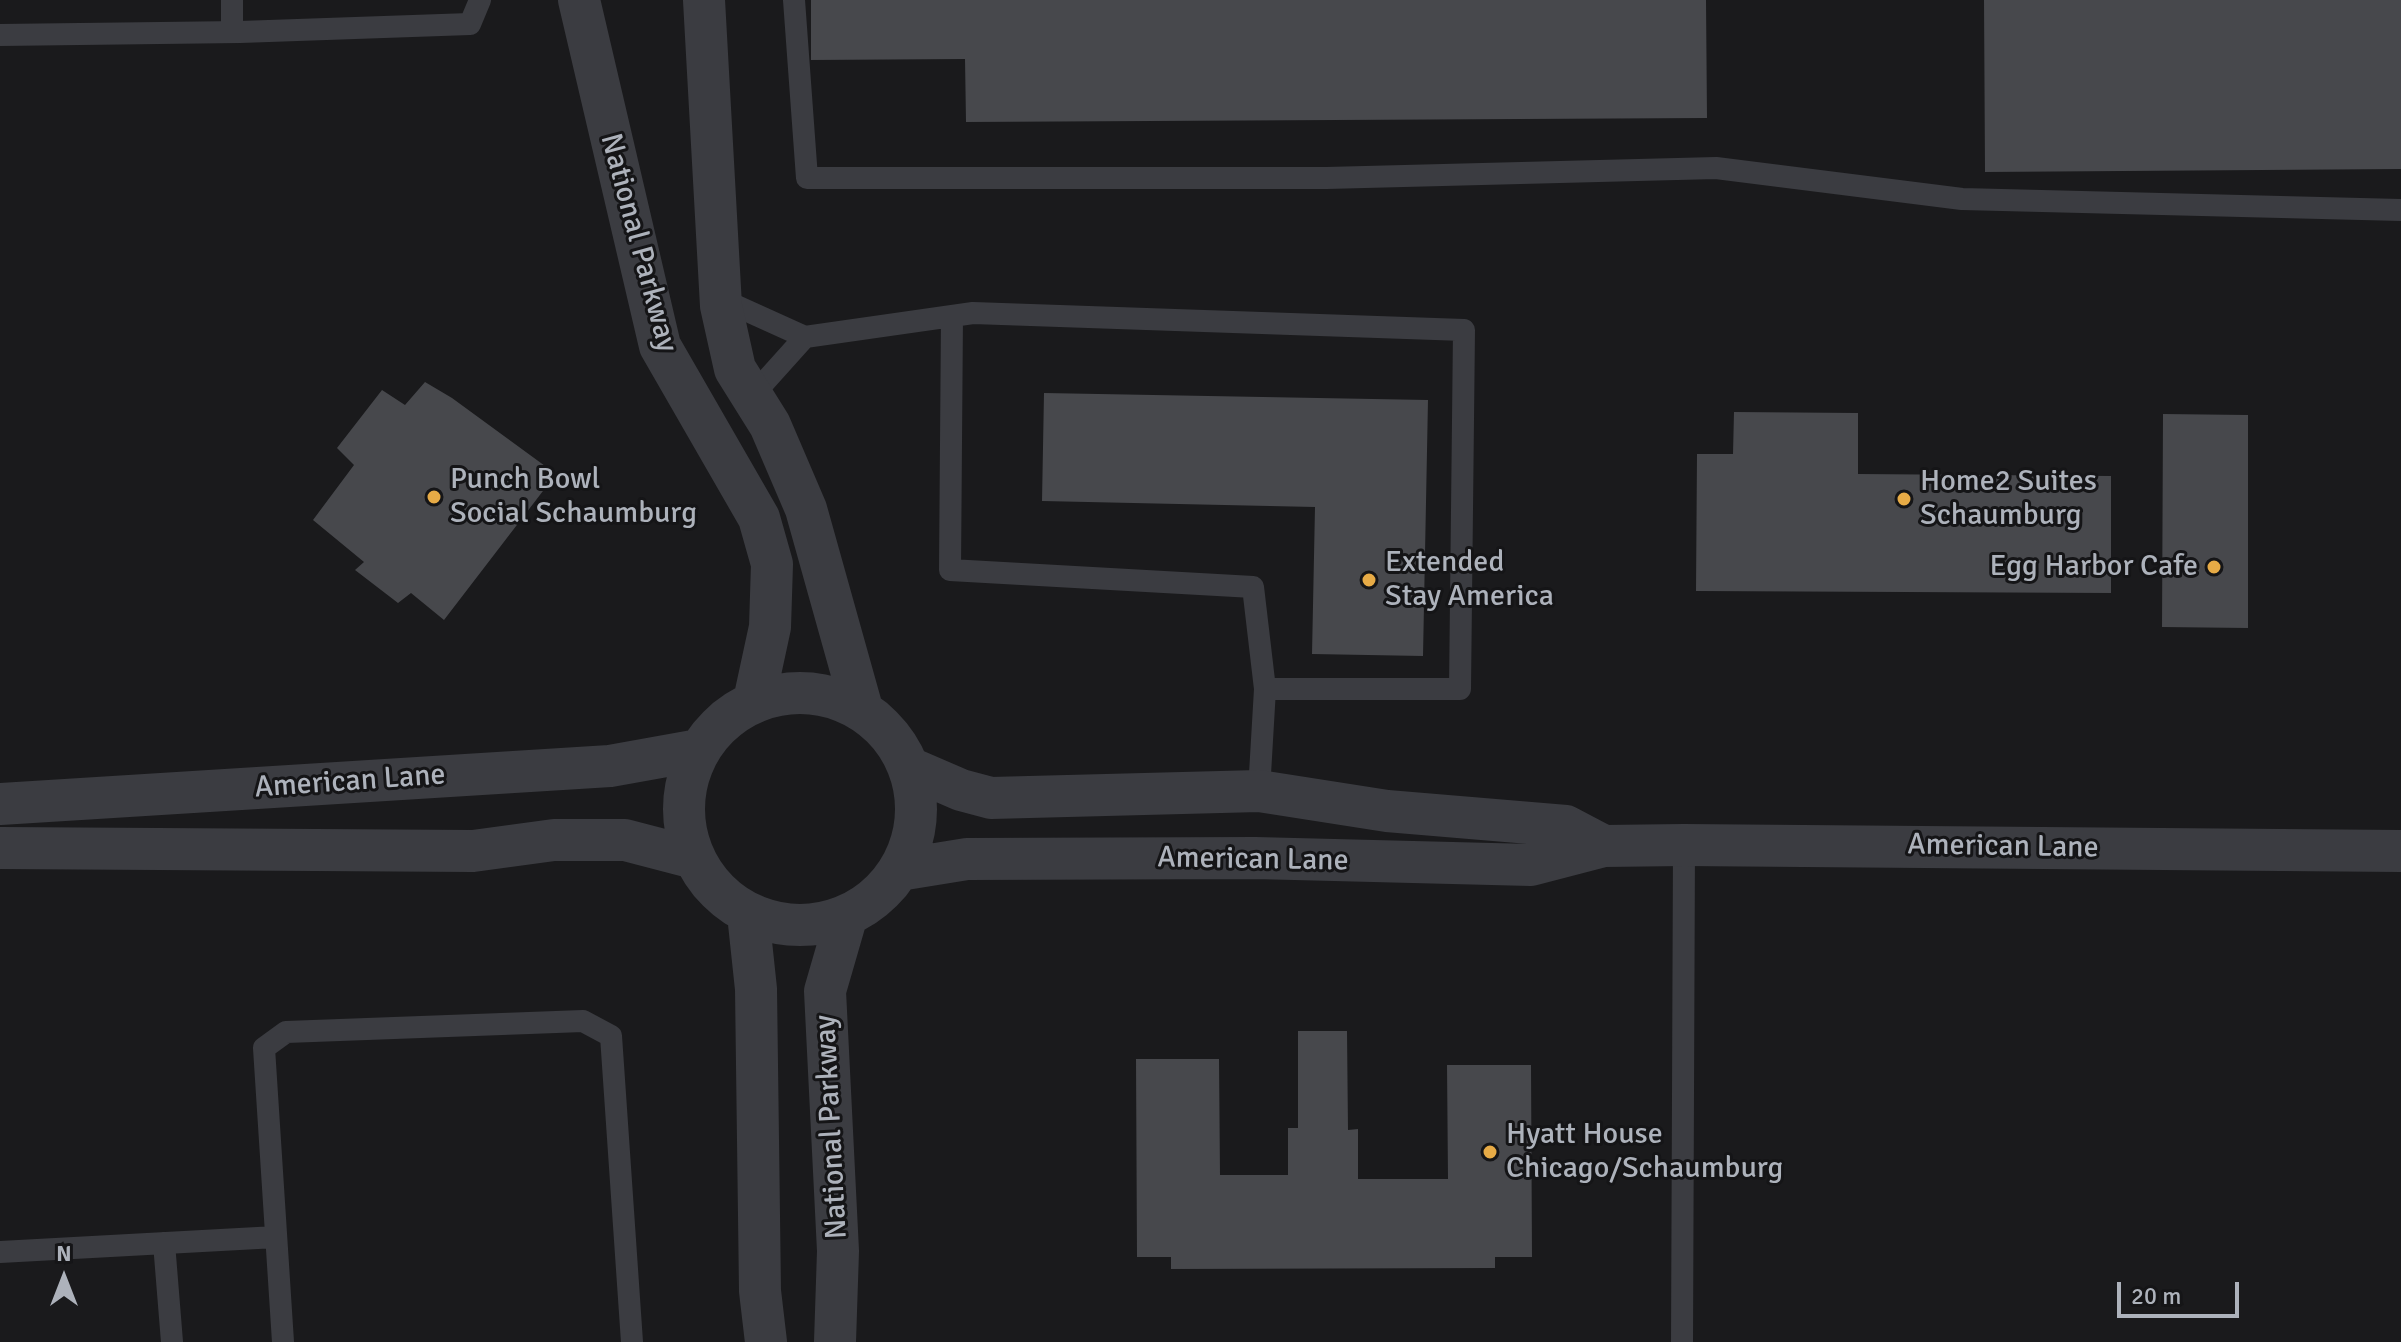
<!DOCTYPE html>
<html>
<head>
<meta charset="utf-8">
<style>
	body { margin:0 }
	#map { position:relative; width:2401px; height:1342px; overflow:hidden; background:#1a1a1c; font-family:Signika,sans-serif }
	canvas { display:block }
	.north { position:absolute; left:24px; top:1238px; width:80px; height:80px; -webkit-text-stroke:6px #151517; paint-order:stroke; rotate:0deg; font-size:22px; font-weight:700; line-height:32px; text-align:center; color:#adb2bb }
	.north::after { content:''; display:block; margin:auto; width:28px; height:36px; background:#adb2bb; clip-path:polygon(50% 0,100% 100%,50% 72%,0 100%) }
	.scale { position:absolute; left:2117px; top:1282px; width:122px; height:36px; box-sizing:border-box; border:4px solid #adb2bb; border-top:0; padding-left:10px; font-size:24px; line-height:28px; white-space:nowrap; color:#adb2bb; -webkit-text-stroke:6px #151517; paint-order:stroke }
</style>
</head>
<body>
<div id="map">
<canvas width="2401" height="1342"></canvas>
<div class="north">N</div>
<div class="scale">20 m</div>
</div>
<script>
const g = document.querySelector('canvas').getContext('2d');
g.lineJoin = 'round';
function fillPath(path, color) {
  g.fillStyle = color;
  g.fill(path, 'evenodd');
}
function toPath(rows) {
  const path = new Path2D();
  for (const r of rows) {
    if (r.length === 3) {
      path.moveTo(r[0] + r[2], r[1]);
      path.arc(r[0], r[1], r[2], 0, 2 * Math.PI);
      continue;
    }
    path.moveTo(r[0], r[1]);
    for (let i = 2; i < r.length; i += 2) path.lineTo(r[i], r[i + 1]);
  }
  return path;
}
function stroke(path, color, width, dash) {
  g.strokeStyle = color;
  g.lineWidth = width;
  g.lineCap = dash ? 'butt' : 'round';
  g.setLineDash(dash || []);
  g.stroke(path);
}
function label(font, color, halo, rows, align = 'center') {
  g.font = font + ' Signika,sans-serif';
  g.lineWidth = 6;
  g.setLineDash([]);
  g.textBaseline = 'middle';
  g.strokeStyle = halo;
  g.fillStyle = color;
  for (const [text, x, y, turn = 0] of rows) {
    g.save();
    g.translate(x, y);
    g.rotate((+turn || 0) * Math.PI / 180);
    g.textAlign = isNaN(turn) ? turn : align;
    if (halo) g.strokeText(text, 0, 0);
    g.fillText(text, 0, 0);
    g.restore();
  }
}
fillPath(toPath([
	[811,0,1706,0,1707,118,966,122,965,59,811,60],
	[1984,0,2401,0,2401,169,1985,172],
	[425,382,452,398,556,474,444,620,411,593,398,603,355,570,364,562,313,520,354,465,337,448,382,390,405,405],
	[1044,393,1428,400,1423,656,1312,654,1315,507,1042,501],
	[1734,412,1858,413,1858,474,2111,476,2111,593,1696,591,1697,454,1733,454],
	[2163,414,2248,415,2248,628,2162,627],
	[1298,1031,1347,1031,1348,1130,1358,1129,1358,1179,1448,1179,1447,1065,1531,1065,1532,1257,1495,1257,1495,1268,1171,1269,1171,1257,1137,1257,1136,1059,1219,1059,1220,1175,1288,1175,1288,1128,1298,1128]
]), '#47484c');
stroke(toPath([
	[232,0,232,32],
	[794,0,807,178,1326,178,1716,168,1962,199,2401,210],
	[0,35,240,32,470,24,480,0],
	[721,299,805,337,973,313,1464,330,1460,689,1265,689,1259,791],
	[952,316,950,570,1253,587,1265,689],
	[752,396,805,337],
	[164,1243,172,1342],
	[0,1252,276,1237],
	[283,1342,264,1048,286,1032,583,1021,611,1036,632,1342],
	[1682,1342,1684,845]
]), '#3b3c41', 22);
stroke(toPath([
	[579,0,660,346,759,518,772,564,770,627,754,701],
	[704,0,721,306,735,369,770,425,806,509,862,709],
	[800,809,116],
	[910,768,961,790,991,798,1259,791,1387,811,1566,826,1604,846],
	[0,804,610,766,699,750],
	[0,848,473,851,554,840,625,840,694,858],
	[899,870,967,859,1255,858,1531,865,1604,846,1684,845,2401,851],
	[748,914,756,989,760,1291,766,1342],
	[835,1342,838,1251,825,991,847,915]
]), '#3b3c41', 42);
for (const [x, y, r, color] of [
	[434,497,8,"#e7ab46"],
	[1904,499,8,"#e7ab46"],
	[2214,567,8,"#e7ab46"],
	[1369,580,8,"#e7ab46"],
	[1490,1152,8,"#e7ab46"]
]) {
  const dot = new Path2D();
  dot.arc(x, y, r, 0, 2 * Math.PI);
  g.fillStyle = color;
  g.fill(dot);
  stroke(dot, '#151517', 3);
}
label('30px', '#adb2bb', '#151517', [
	["National Parkway",638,243,75],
	["American Lane",350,782,-4],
	["American Lane",2003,847,1],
	["American Lane",1253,860,1],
	["National Parkway",832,1127,-93]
]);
label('30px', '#adb2bb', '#151517', [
	["Punch Bowl",450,480],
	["Social Schaumburg",450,514],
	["Home2 Suites",1920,482],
	["Schaumburg",1920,516],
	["Extended",1385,563],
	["Stay America",1385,597],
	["Egg Harbor Cafe",2198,567,"right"],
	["Hyatt House",1506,1135],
	["Chicago/Schaumburg",1506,1169]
], 'left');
</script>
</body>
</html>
